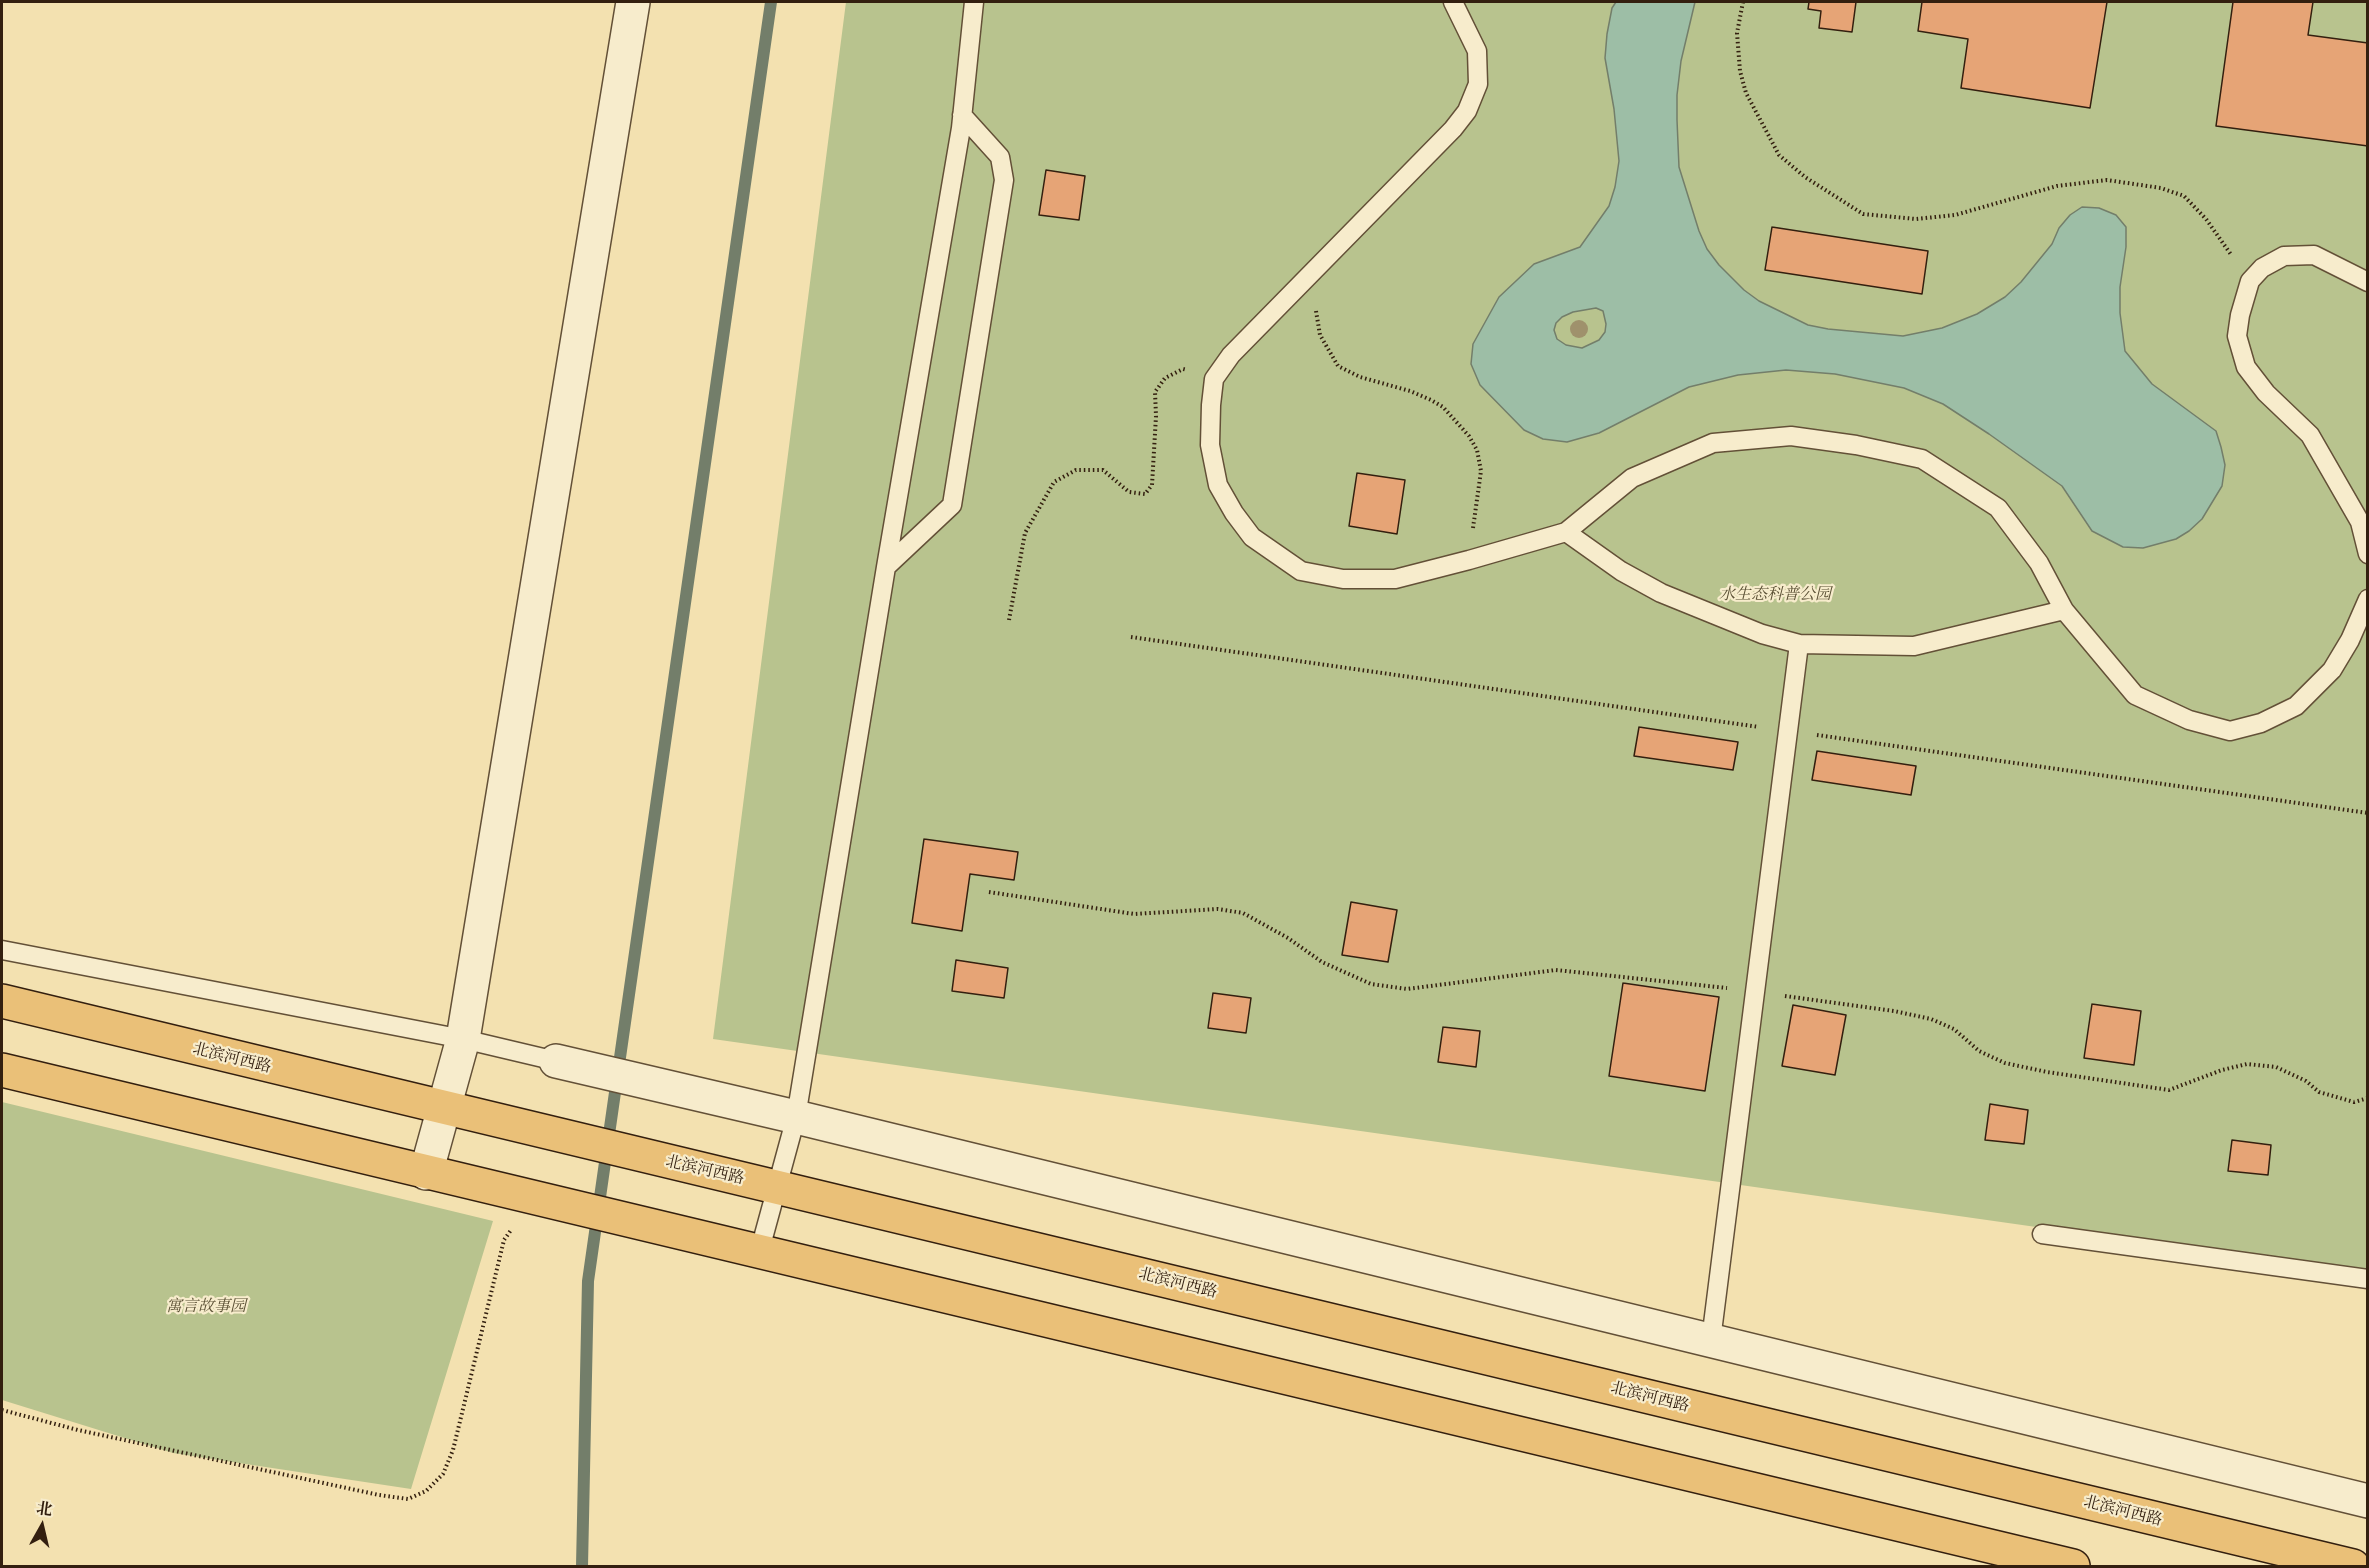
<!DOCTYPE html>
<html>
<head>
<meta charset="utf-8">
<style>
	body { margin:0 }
	#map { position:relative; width:2369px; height:1568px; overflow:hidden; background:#f3e1b0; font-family:"Libre Caslon Text","Noto Serif SC",serif }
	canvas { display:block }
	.frame { position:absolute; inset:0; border:3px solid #331f0f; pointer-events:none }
	.north { position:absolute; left:12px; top:1496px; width:60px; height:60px; -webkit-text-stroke:4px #f7eccc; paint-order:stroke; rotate:8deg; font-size:16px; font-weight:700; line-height:24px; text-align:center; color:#331f0f }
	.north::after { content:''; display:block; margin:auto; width:21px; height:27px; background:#331f0f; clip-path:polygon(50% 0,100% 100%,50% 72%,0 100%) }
</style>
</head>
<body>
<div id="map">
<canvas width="2369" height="1568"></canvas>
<div class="frame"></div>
<div class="north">北</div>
</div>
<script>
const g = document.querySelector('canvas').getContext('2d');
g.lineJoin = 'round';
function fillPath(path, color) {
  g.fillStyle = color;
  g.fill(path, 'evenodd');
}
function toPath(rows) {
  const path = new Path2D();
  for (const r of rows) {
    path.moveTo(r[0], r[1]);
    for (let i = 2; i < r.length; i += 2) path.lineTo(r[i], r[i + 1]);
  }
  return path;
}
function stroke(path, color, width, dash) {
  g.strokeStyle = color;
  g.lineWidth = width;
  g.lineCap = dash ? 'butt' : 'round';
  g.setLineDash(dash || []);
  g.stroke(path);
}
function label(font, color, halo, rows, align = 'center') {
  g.font = font + ' "Libre Caslon Text","Noto Serif SC",serif';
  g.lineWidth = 4.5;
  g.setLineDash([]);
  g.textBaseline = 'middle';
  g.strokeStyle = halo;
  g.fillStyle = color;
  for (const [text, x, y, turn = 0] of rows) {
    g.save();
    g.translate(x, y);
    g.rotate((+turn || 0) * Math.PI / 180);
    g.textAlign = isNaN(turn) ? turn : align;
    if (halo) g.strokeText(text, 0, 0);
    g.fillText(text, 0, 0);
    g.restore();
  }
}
fillPath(toPath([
	[846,2,2367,2,2367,1274,713,1039],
	[2,1102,493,1221,411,1489,173,1453,2,1400]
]), '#b8c38e');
const water = toPath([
	[1616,2,1695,2,1681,61,1677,95,1677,120,1679,167,1699,231,1707,249,1719,265,1744,290,1759,301,1808,325,1828,329,1903,336,1942,328,1977,314,2005,297,2021,282,2052,244,2059,228,2070,215,2082,207,2099,208,2116,215,2126,227,2126,247,2120,287,2120,313,2125,351,2152,384,2216,431,2221,447,2225,465,2222,486,2202,519,2189,531,2176,539,2143,548,2123,547,2092,531,2062,486,1989,434,1943,404,1904,388,1835,374,1786,370,1738,375,1689,387,1599,433,1567,442,1543,439,1524,430,1480,385,1471,364,1473,344,1499,297,1534,264,1580,247,1609,206,1615,187,1619,161,1614,109,1605,58,1607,34,1612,8,1616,2],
	[1596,308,1603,311,1606,324,1605,332,1599,340,1582,348,1566,345,1557,339,1554,330,1556,323,1562,317,1573,312,1596,308]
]);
fillPath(water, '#9dbea6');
stroke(water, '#737e6a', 1.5);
stroke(toPath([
	[582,1566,588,1281,771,2]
]), '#737e6a', 12);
const building = toPath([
	[1809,2,1856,2,1852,32,1819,28,1821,11,1808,9,1809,2],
	[1922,2,2107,2,2090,108,1961,88,1968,39,1918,31,1922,2],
	[2233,2,2313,2,2308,35,2368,43,2368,146,2216,126,2233,2],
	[1046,170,1085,176,1079,220,1039,215,1046,170],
	[1772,227,1928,251,1922,294,1765,270,1772,227],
	[1357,473,1405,480,1397,534,1349,526,1357,473],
	[1639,727,1738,742,1733,770,1634,756,1639,727],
	[1817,751,1916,766,1911,795,1812,780,1817,751],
	[924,839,1018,852,1014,880,970,874,962,931,912,923,924,839],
	[1351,902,1397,910,1388,962,1342,955,1351,902],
	[956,960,1008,968,1004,998,952,991,956,960],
	[1623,983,1719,997,1705,1091,1609,1076,1623,983],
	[1213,993,1251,998,1246,1033,1208,1028,1213,993],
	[2092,1004,2141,1011,2134,1065,2084,1058,2092,1004],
	[1793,1005,1846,1015,1835,1075,1782,1066,1793,1005],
	[1443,1027,1480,1031,1476,1067,1438,1062,1443,1027],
	[1990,1104,2028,1110,2024,1144,1985,1140,1990,1104],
	[2232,1140,2271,1145,2268,1175,2228,1171,2232,1140]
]);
fillPath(building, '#e6a476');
stroke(building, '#331f0f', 1.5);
const lane = toPath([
	[1453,2,1477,51,1478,84,1467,111,1453,129,1231,355,1214,379,1211,405,1210,445,1218,485,1234,513,1252,537,1301,571,1343,579,1395,579,1469,560,1566,532,1632,478,1713,443,1791,436,1856,445,1922,459,1998,508,2039,563,2064,610,2135,695,2189,720,2230,731,2261,723,2296,706,2332,670,2350,640,2368,599],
	[2368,282,2314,255,2284,256,2262,268,2250,281,2240,315,2237,336,2246,367,2266,393,2310,435,2360,522,2368,554],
	[1566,532,1621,571,1661,593,1762,634,1799,644,1914,646,2064,610],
	[886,567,952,505,1004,180,1000,157,962,115],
	[2,950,463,1039,556,1061],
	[2042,1234,2368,1279],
	[759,1253,796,1117,886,567,961,128,974,2],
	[1711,1340,1799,644]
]);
const street = toPath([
	[556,1061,796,1117,2368,1501],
	[426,1173,463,1039,633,2]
]);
const primary = toPath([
	[2,1001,2353,1566],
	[2,1070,2073,1566]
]);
stroke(lane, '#635037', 21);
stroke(street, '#635037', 36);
stroke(primary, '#331f0f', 36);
stroke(toPath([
	[1743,2,1737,33,1740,71,1746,93,1779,155,1805,177,1863,214,1916,219,1955,215,2057,186,2107,180,2161,188,2184,196,2206,219,2232,256],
	[1316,311,1320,335,1338,366,1360,377,1410,391,1431,400,1443,407,1469,436,1477,450,1481,471,1473,528],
	[1009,620,1025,533,1054,482,1076,470,1103,470,1129,492,1145,494,1152,485,1156,416,1155,392,1165,378,1183,369,1187,370],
	[1131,637,1759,727],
	[1817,735,2368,813],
	[989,892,1134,914,1218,909,1243,913,1288,938,1322,962,1371,984,1407,989,1556,970,1727,988],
	[1785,996,1894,1011,1931,1019,1954,1029,1979,1051,2005,1063,2047,1072,2169,1090,2222,1070,2247,1064,2276,1067,2306,1081,2319,1092,2354,1102,2368,1098],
	[2,1410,78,1430,379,1495,408,1499,426,1491,443,1474,453,1450,504,1240,511,1230]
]), '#331f0f', 4, [1.5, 3]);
stroke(lane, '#f7eccc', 18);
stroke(street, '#f7eccc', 33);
stroke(primary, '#eac078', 33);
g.fillStyle = '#9f916c';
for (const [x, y] of [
	[1579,329]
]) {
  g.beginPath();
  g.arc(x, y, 9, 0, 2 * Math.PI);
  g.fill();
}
label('italic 16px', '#5b5035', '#f7eccc', [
	["水生态科普公园",1775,594],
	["寓言故事园",206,1306]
]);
label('16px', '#331f0f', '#f7eccc', [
	["北滨河西路",232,1058,14],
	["北滨河西路",705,1170,13],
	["北滨河西路",1178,1283,14],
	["北滨河西路",1650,1397,14],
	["北滨河西路",2123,1511,14]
]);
</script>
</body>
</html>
